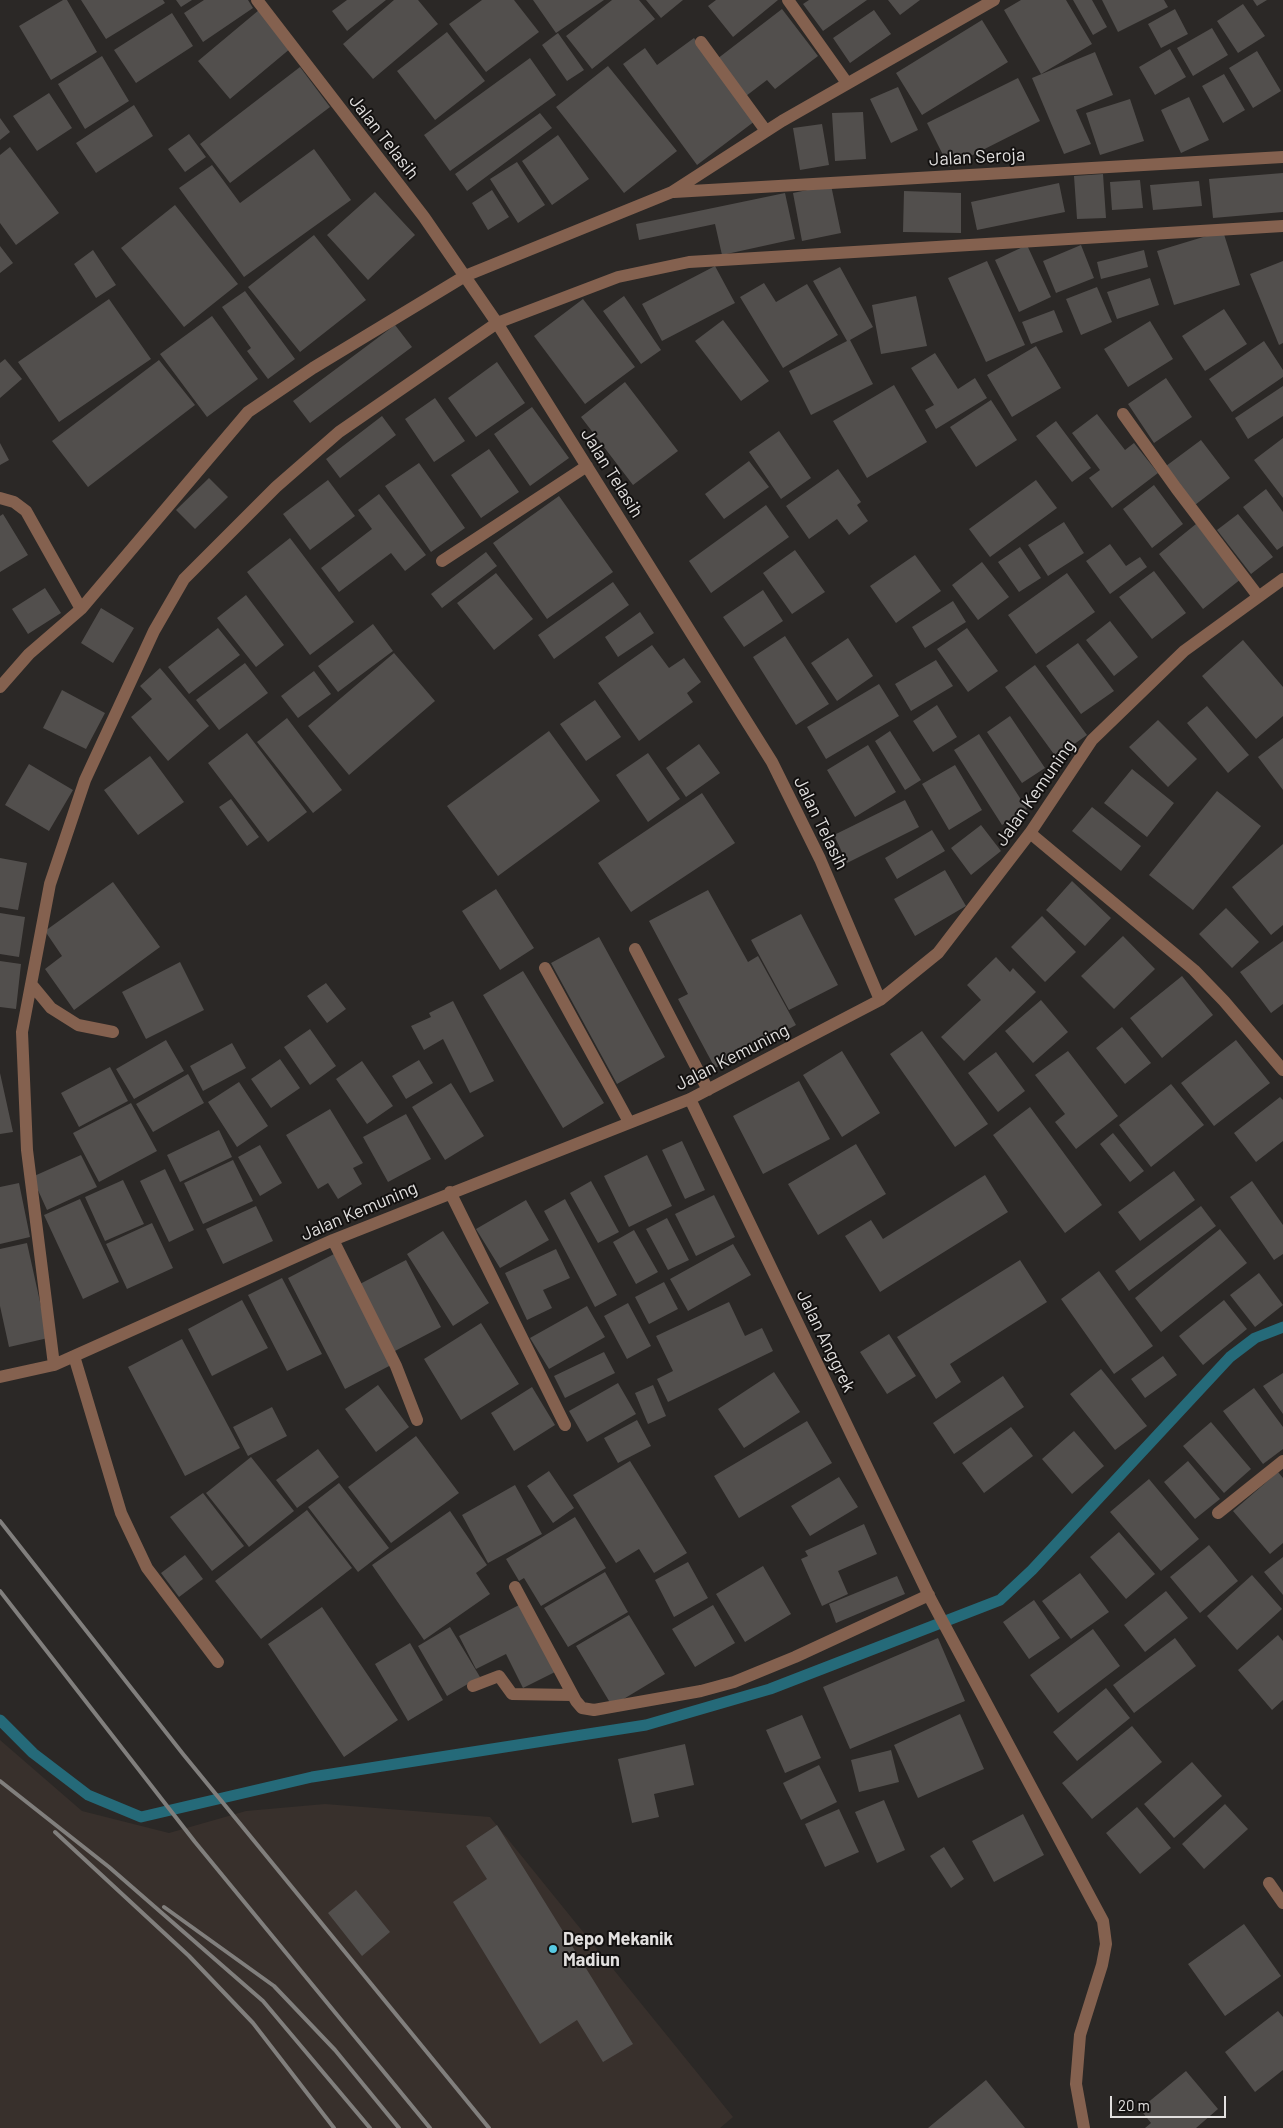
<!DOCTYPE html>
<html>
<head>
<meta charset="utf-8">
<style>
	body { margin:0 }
	#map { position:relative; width:1283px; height:2128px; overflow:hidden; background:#2b2826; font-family:Barlow,sans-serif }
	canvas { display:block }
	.scale { position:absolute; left:1110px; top:2096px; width:116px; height:22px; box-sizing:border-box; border:2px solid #e2e0df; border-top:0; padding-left:6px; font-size:15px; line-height:18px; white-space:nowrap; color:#e2e0df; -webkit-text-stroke:4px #131110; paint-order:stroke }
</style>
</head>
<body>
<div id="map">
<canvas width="1283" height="2128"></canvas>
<div class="scale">20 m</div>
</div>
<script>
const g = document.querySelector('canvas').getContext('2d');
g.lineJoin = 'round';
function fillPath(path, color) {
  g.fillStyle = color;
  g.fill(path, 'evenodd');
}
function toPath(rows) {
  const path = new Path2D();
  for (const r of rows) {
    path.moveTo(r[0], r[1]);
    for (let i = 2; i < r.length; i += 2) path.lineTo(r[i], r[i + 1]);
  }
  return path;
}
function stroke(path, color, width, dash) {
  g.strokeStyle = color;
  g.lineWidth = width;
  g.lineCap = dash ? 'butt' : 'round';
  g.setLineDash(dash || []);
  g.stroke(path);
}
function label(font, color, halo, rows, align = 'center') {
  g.font = font + ' Barlow,sans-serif';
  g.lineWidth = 4;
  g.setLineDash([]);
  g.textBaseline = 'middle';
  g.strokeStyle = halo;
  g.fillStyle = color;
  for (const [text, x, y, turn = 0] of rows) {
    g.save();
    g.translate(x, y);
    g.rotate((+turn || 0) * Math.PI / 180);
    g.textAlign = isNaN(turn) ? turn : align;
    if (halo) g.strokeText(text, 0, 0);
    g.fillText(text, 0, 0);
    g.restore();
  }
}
fillPath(toPath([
	[0,1740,82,1811,169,1833,246,1811,325,1804,490,1817,733,2117,720,2128,0,2128]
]), '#38302c');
stroke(toPath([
	[0,1720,33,1753,88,1795,141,1817,312,1777,646,1725,770,1689,1000,1600,1032,1570,1230,1357,1255,1338,1283,1327]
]), '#256a79', 11);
fillPath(toPath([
	[63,0,67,0,97,52,51,80,19,26],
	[81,0,163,0,165,3,106,39],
	[176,0,192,0,181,7],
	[204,0,248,0,253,8,203,42,184,13],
	[347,0,386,0,347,31,332,11],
	[394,0,418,0,438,24,373,79,343,44],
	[482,0,514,0,539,32,486,72,449,24],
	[533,0,604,0,556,33],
	[612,0,639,0,655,19,592,69,566,36],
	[646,0,683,0,661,18],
	[716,0,778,0,733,37,708,6],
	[809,0,867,0,823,31,803,4],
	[888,0,920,0,900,15],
	[1021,0,1066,0,1092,44,1041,74,1004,10],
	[1073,0,1092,0,1107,27,1093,35],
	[1102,0,1164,0,1168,7,1118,32],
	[1253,0,1267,0,1257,6],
	[1243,4,1265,36,1238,53,1217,21],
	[782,9,818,56,775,89,767,80,746,96,717,59],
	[1175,9,1188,34,1161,48,1148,24],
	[259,10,291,48,230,99,198,61],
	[874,10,891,34,850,63,833,38],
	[172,13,193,46,136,83,114,50],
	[982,20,1008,62,922,115,896,73],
	[1212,28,1228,55,1193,76,1177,48],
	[447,32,485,81,435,120,397,71],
	[558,33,584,70,567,81,542,45],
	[694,38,755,121,697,165,623,64,645,48,657,65],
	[1170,49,1186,77,1155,95,1139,67],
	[1257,51,1281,91,1253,108,1229,68],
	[1095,52,1113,95,1076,110,1091,144,1064,154,1032,78],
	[102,56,129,101,85,129,58,84],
	[530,58,556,95,450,171,424,135],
	[608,66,677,151,624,193,556,107],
	[300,67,330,107,230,183,200,144],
	[1224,74,1245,110,1223,123,1202,86],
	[1018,78,1040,121,949,167,927,123],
	[898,87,918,130,891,143,870,99],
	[49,93,72,128,37,151,13,116],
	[1189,97,1209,140,1181,153,1161,110],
	[1130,99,1144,141,1100,155,1086,113],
	[134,105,153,136,96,173,76,143],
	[863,112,866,159,835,161,832,113],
	[540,113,552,128,467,191,455,174],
	[0,118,10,132,0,140],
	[822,124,829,165,800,170,793,128],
	[189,134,206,157,185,172,168,149],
	[558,135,589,179,552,205,522,161],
	[10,147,59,213,16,245,0,223,0,155],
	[314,149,351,200,244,277,179,188,212,165,240,203],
	[517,162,545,205,518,223,490,179],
	[1283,173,1283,212,1213,218,1209,179],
	[1103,174,1106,218,1077,219,1074,176],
	[1140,180,1143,208,1112,210,1110,182],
	[1199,181,1202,206,1153,210,1150,185],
	[1059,183,1065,212,977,230,971,202],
	[831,185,841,233,802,241,793,193],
	[492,190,509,217,488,230,472,203],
	[904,191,961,193,961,233,903,232],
	[375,192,415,235,368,280,327,235],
	[785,193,795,239,722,255,715,224,639,240,636,224],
	[175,205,238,284,184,327,121,248],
	[1223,231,1240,285,1174,305,1157,251],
	[314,235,366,300,300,352,248,287],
	[1027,245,1051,297,1019,312,995,260],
	[1081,245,1094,278,1056,293,1043,261],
	[0,246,13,263,0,273],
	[93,250,116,285,96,298,74,264],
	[1144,250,1148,267,1101,279,1097,262],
	[987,261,1025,345,986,362,948,278],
	[1283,261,1283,343,1279,345,1250,274],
	[715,266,735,303,662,341,642,304],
	[840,267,873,327,850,340,873,384,811,415,789,371,847,341,813,281],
	[1150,278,1159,305,1117,319,1107,292],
	[764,283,776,302,807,284,838,335,783,368,740,297],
	[1097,287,1112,322,1081,335,1066,299],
	[245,291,295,359,268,379,247,351,251,348,222,307],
	[624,296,661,350,641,364,603,311],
	[916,296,927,346,881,354,872,305],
	[109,299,151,359,59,422,18,362],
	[583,299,635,367,585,404,534,336],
	[1224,309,1247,344,1205,371,1182,336],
	[1054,310,1063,332,1031,344,1022,322],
	[212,316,258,379,207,417,160,354],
	[723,320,769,381,741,401,695,341],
	[1150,321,1173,359,1128,387,1104,349],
	[395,325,412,347,310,423,293,401],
	[1264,341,1283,370,1283,377,1232,412,1209,379],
	[1036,346,1061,388,1012,417,987,375],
	[935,353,958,389,975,378,987,398,936,429,925,410,934,405,911,368],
	[5,359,22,379,0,398,0,363],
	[159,360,195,405,88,487,52,441],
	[497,362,525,403,476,437,448,398],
	[1166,378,1192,417,1154,443,1128,404],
	[625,382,678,451,633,485,581,417],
	[894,385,927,442,867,478,833,421],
	[1283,386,1283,416,1248,439,1235,418],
	[435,398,465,441,434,462,405,419],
	[991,400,1017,440,976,467,950,427],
	[532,407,569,458,530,486,494,434],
	[1097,414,1125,450,1134,443,1158,473,1112,508,1089,478,1100,470,1072,433],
	[382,416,396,435,340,478,326,459],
	[1056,421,1091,468,1072,482,1036,436],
	[779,431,811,478,781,499,749,452],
	[1283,438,1283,498,1254,460],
	[1201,440,1230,478,1195,505,1166,466],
	[0,443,9,460,0,465],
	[489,449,519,492,481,518,451,475],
	[749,461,769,487,724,519,705,494],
	[419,463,465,528,431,552,385,486],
	[838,469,861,502,857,505,868,521,849,535,837,519,809,539,786,506],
	[209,478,228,497,195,529,176,510],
	[328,480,355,516,310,550,283,514],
	[1036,480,1057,508,990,557,969,529],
	[1154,485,1183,524,1152,548,1123,509],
	[1266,489,1283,512,1283,546,1277,550,1243,507],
	[379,494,426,555,405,571,391,553,339,592,321,568,372,529,358,510],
	[559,496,613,572,547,619,493,543],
	[766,505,789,537,711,593,689,561],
	[3,514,28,555,0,572,0,516],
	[1238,514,1273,557,1251,574,1217,530],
	[1064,522,1084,553,1048,576,1028,545],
	[1196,524,1241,579,1203,609,1159,554],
	[290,538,354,622,310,655,247,572],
	[1110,544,1126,566,1140,557,1147,567,1110,594,1086,561],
	[1020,547,1041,578,1019,592,998,562],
	[795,550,825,592,792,614,763,573],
	[486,552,497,566,442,608,431,594],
	[915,555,941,591,896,623,870,586],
	[982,562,1009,597,978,620,952,585],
	[1154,571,1186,613,1152,639,1119,597],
	[496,573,533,619,494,650,457,603],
	[1067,573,1095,612,1036,654,1008,615],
	[613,582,629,605,554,659,538,635],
	[45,588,61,613,28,634,12,609],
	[763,590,783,621,744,647,723,617],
	[246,595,284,645,256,667,217,618],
	[953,601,966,622,925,648,912,627],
	[101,608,134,628,113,663,81,643],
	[640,612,654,633,618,657,605,637],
	[1110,621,1138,657,1114,676,1086,640],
	[373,624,393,651,338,692,318,666],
	[218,628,240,655,189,694,168,667],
	[967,628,998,671,968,692,937,649],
	[785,636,829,704,796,725,753,657],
	[848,638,873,676,837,701,811,663],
	[1243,640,1283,687,1283,716,1256,739,1202,676],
	[1078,643,1114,691,1081,714,1046,666],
	[652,645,669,668,684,658,701,682,687,693,693,702,639,741,598,683],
	[394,653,435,701,349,775,308,726],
	[936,660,953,686,911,711,895,684],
	[245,663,268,693,219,730,196,700],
	[1035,665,1087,735,1056,757,1005,687],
	[160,668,209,726,168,761,131,717,152,699,140,686],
	[314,671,331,694,298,718,281,696],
	[879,684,899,716,826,759,807,727],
	[62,690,105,713,86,749,43,728],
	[595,700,621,737,586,761,560,724],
	[937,705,957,737,933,752,913,721],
	[1207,706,1249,755,1228,773,1187,723],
	[1010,716,1045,768,1022,783,987,732],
	[287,718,342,790,313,813,257,742],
	[1158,720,1197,759,1168,787,1129,747],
	[549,731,600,801,498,876,447,806],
	[890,731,921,780,905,790,875,741],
	[247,733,307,812,268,842,208,763],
	[979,734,1027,809,1002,825,954,750],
	[1283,738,1283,790,1258,757],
	[699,744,720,773,686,797,666,768],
	[868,745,896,792,855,817,827,770],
	[648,753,680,799,648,822,616,775],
	[150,756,184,802,138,835,104,790],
	[29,764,73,790,49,831,5,805],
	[955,765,982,810,949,830,922,784],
	[1132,769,1174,803,1147,837,1104,803],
	[1217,791,1261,826,1193,910,1149,875],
	[702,793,735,843,631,912,598,863],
	[231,799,259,837,247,846,219,807],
	[905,800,919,827,847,863,834,835],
	[1092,807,1141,846,1121,871,1072,831],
	[981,825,1001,851,971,875,951,848],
	[932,830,945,851,897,879,885,858],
	[1283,844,1283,925,1271,935,1232,887],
	[0,858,27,863,18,910,0,907],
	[945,870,966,906,915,936,894,899],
	[1072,881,1111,918,1085,946,1046,910],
	[113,882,160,947,74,1010,45,969,62,956,45,931],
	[496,889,534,948,500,970,462,911],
	[708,890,748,962,758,956,796,1025,715,1068,678,999,688,994,649,921],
	[1226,908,1259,942,1232,968,1199,934],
	[0,913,25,917,19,957,0,954],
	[801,914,838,985,789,1010,751,940],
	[1042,916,1076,952,1045,982,1011,947],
	[1123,936,1155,969,1114,1009,1081,976],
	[599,937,665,1057,617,1084,551,963],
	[1283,941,1283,1004,1271,1013,1240,972],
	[996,957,1010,972,1013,968,1036,992,964,1061,941,1037,981,1000,967,985],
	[0,961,21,964,16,1009,0,1007],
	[180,962,204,1010,146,1039,122,992],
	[523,971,604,1103,563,1128,483,995],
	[1182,976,1213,1015,1162,1058,1130,1018],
	[326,983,346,1009,327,1023,307,996],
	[1041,1000,1068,1032,1033,1063,1005,1031],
	[453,1001,494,1081,470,1093,443,1039,424,1050,411,1026,431,1017,429,1013],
	[1122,1027,1151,1063,1125,1084,1096,1048],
	[310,1029,336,1066,310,1085,284,1047],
	[922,1031,988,1124,955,1147,890,1054],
	[166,1040,184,1071,134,1099,116,1069],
	[1236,1040,1270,1083,1214,1126,1181,1083],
	[232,1043,246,1068,203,1091,190,1066],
	[842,1051,880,1113,842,1137,803,1075],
	[1068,1051,1118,1116,1076,1149,1055,1122,1065,1114,1035,1075],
	[996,1052,1025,1091,998,1112,968,1073],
	[280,1059,300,1088,271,1108,251,1079],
	[419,1060,433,1083,406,1099,392,1076],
	[362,1061,393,1106,367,1124,336,1079],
	[110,1067,128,1101,79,1127,61,1093],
	[0,1073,13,1132,0,1134],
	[188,1074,204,1103,153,1132,136,1104],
	[799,1081,830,1139,763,1174,733,1116],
	[239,1082,268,1126,237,1147,208,1102],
	[451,1083,484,1136,445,1160,412,1107],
	[1171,1084,1204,1125,1151,1167,1119,1125],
	[1280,1097,1283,1100,1283,1141,1256,1162,1234,1133],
	[131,1103,157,1151,99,1182,73,1133],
	[1030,1107,1102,1205,1065,1233,993,1135],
	[330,1109,363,1163,353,1168,362,1184,338,1199,328,1183,318,1189,286,1135],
	[406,1114,431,1159,388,1182,363,1137],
	[219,1130,232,1157,180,1182,167,1155],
	[1113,1133,1144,1171,1130,1182,1100,1144],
	[682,1141,705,1190,685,1199,662,1150],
	[856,1144,886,1194,818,1235,788,1184],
	[260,1145,282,1183,260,1196,238,1157],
	[81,1155,97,1187,47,1210,32,1177],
	[647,1155,672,1206,629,1227,604,1176],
	[233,1160,253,1201,203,1224,184,1183],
	[165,1169,194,1230,169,1242,140,1181],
	[1174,1171,1195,1200,1140,1241,1118,1212],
	[985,1175,1008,1212,880,1292,845,1236,871,1220,883,1239],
	[123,1180,144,1224,105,1241,85,1197],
	[591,1181,619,1232,598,1243,570,1193],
	[1252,1181,1283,1225,1283,1254,1274,1260,1230,1197],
	[19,1183,30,1237,0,1244,0,1187],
	[714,1195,735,1237,696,1256,675,1214],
	[80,1199,119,1282,83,1299,44,1215],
	[565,1199,617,1295,595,1307,544,1211],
	[526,1200,549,1240,500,1268,476,1229],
	[256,1206,273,1241,223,1264,206,1229],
	[1201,1206,1216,1226,1129,1291,1115,1271],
	[667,1218,689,1260,668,1270,646,1229],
	[152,1223,173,1268,127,1289,106,1244],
	[1220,1229,1247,1263,1161,1332,1135,1298],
	[634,1230,658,1272,636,1284,613,1242],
	[443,1231,489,1303,453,1326,407,1254],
	[27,1243,48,1338,9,1347,0,1306,0,1249],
	[733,1244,751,1275,688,1311,670,1279],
	[556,1249,570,1278,543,1290,552,1308,527,1320,505,1273],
	[336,1253,393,1364,345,1389,288,1278],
	[406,1260,441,1327,393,1352,358,1285],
	[1020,1260,1047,1302,950,1364,961,1382,936,1399,897,1337],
	[1099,1271,1153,1346,1114,1374,1061,1299],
	[1259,1273,1283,1305,1255,1327,1230,1295],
	[282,1278,322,1354,287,1371,248,1295],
	[664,1282,678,1309,649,1324,635,1297],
	[242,1300,268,1348,212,1376,188,1329],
	[1224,1300,1247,1329,1203,1365,1179,1336],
	[729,1302,745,1336,762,1328,773,1351,668,1402,657,1379,673,1371,656,1336],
	[628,1303,651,1346,627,1359,604,1316],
	[587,1306,605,1337,549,1369,530,1338],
	[481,1323,519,1384,461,1420,424,1359],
	[889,1334,916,1376,887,1394,860,1352],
	[182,1339,240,1448,185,1476,128,1367],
	[604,1352,615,1373,565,1398,554,1376],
	[1163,1356,1177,1375,1145,1398,1131,1379],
	[1101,1369,1147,1426,1115,1450,1070,1394],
	[774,1372,800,1412,744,1448,718,1409],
	[1283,1373,1283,1414,1263,1386],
	[1003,1376,1024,1407,954,1454,933,1423],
	[618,1383,636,1414,587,1442,569,1411],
	[378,1385,409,1427,376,1452,345,1409],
	[653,1385,666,1416,648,1424,635,1393],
	[532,1387,555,1425,514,1451,491,1413],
	[1254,1388,1283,1427,1283,1449,1263,1464,1223,1411],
	[272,1407,287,1436,248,1456,233,1427],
	[637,1420,651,1446,618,1463,604,1438],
	[807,1421,832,1463,739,1518,714,1476],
	[1211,1422,1251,1469,1224,1493,1183,1446],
	[1011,1427,1033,1456,984,1493,962,1463],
	[1074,1431,1104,1466,1072,1494,1042,1459],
	[416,1436,459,1493,391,1543,348,1487],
	[318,1449,339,1477,297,1508,276,1480],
	[251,1457,294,1511,249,1547,206,1493],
	[630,1461,687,1553,654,1573,639,1549,616,1563,573,1495],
	[1188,1461,1220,1499,1195,1519,1164,1482],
	[549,1471,574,1508,553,1523,527,1486],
	[1278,1472,1283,1478,1283,1543,1270,1554,1233,1511],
	[839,1477,858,1507,810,1536,791,1506],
	[1149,1479,1199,1539,1161,1571,1110,1512],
	[339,1483,389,1548,358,1572,308,1507],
	[515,1485,542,1534,488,1563,462,1515],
	[203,1493,244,1546,212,1571,170,1517],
	[307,1510,352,1568,261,1639,215,1581],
	[450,1511,487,1565,476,1573,490,1594,424,1640,372,1565],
	[575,1517,606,1568,541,1606,524,1578,519,1581,506,1559],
	[864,1524,877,1554,838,1571,848,1594,822,1606,801,1559,808,1556,805,1551],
	[1119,1532,1155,1574,1126,1599,1090,1557],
	[1209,1545,1238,1581,1200,1613,1170,1577],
	[185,1555,203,1579,179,1597,161,1573],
	[1283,1557,1283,1595,1264,1572],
	[688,1562,708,1598,674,1617,655,1580],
	[763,1566,791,1614,745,1642,716,1594],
	[605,1572,628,1612,568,1647,544,1608],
	[1080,1573,1109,1612,1071,1639,1042,1601],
	[1252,1575,1282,1609,1237,1650,1207,1616],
	[897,1576,905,1594,836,1623,829,1604],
	[1166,1591,1188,1618,1145,1652,1124,1625],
	[1034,1600,1060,1638,1029,1659,1003,1622],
	[521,1604,557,1671,523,1688,506,1654,476,1669,459,1636],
	[713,1605,735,1643,695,1667,672,1629],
	[322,1607,398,1720,344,1757,268,1644],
	[629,1615,665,1674,612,1706,576,1646],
	[450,1627,480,1677,447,1696,418,1646],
	[1093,1629,1120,1666,1058,1713,1030,1675],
	[1278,1635,1283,1641,1283,1700,1272,1710,1238,1670],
	[938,1638,965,1701,850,1749,823,1687],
	[1175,1638,1196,1666,1134,1713,1113,1685],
	[410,1643,443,1700,408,1721,375,1664],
	[1106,1688,1130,1718,1077,1761,1053,1732],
	[960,1714,984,1769,918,1798,894,1745],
	[802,1715,821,1758,785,1773,766,1730],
	[1132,1726,1162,1762,1092,1819,1062,1783],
	[685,1744,694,1785,654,1794,659,1817,632,1823,618,1759],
	[891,1750,899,1782,859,1792,851,1760],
	[1192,1762,1222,1796,1174,1838,1144,1804],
	[819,1765,837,1802,801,1820,783,1783],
	[884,1800,905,1850,877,1863,855,1812],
	[1225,1804,1248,1829,1204,1869,1182,1844],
	[1137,1807,1171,1848,1140,1874,1106,1833],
	[839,1809,859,1852,825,1867,805,1824],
	[1023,1814,1044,1855,994,1882,972,1841],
	[497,1825,633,2044,603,2062,577,2020,540,2044,453,1902,487,1879,466,1846],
	[944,1847,964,1879,951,1888,930,1856],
	[356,1890,390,1932,362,1956,328,1913],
	[1244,1924,1281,1976,1225,2016,1188,1964],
	[1278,2011,1283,2017,1283,2070,1255,2092,1225,2052],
	[1186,2071,1218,2109,1196,2128,1145,2128,1151,2123,1140,2109],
	[986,2080,1025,2128,928,2128]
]), '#524f4d');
stroke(toPath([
	[257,0,424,217,497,323,772,762,820,859,880,1000],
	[788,0,847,83],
	[701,42,766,131],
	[674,192,1283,157],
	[1123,414,1176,488,1258,596],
	[0,498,14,502,26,511,81,609],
	[442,561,587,466],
	[0,687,29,654,81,609,248,412,313,368,465,276,672,192,782,121,994,0],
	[1030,833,1194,970,1224,1001,1283,1070],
	[635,949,708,1090],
	[545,968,629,1122],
	[32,985,51,1008,78,1025,113,1032],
	[690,1099,930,1598,1103,1921,1106,1944,1102,1965,1080,2035,1076,2084,1084,2128],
	[450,1192,565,1425],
	[333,1240,396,1366,417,1420],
	[74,1356,121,1513,147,1568,218,1662],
	[54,1365,27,1150,22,1032,50,884,85,780,154,631,184,579,276,487,339,432,497,323,618,277,689,262,1283,226],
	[0,1377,54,1365,333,1240,690,1099,880,1000,938,953,1030,833,1092,740,1184,651,1283,579],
	[1218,1513,1283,1461],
	[515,1587,576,1701,582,1708,594,1710,701,1691,734,1682,795,1657,929,1595],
	[473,1686,499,1676,512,1694,572,1695],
	[1269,1883,1283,1903]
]), '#84614f', 12);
stroke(toPath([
	[0,1521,183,1754,489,2128],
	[0,1591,195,1842,430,2128],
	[0,1781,109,1867,263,2001,370,2128],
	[55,1832,189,1956,253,2023,334,2128],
	[164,1907,274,1986,335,2050,399,2128]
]), '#817f7d', 4);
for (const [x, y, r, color] of [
	[553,1949,5,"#57c9e2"]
]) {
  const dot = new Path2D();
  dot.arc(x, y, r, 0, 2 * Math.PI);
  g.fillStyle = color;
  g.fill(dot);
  stroke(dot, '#131110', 2);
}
label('18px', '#e2e0df', '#131110', [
	["Jalan Telasih",384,137,52],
	["Jalan Seroja",977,157,-3],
	["Jalan Telasih",612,473,58],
	["Jalan Kemuning",1035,793,-55],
	["Jalan Telasih",821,823,64],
	["Jalan Kemuning",732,1057,-27],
	["Jalan Kemuning",359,1211,-23],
	["Jalan Anggrek",826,1341,64]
]);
label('bold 18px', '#e2e0df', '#131110', [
	["Depo Mekanik",563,1939],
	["Madiun",563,1960]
], 'left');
</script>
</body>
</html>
